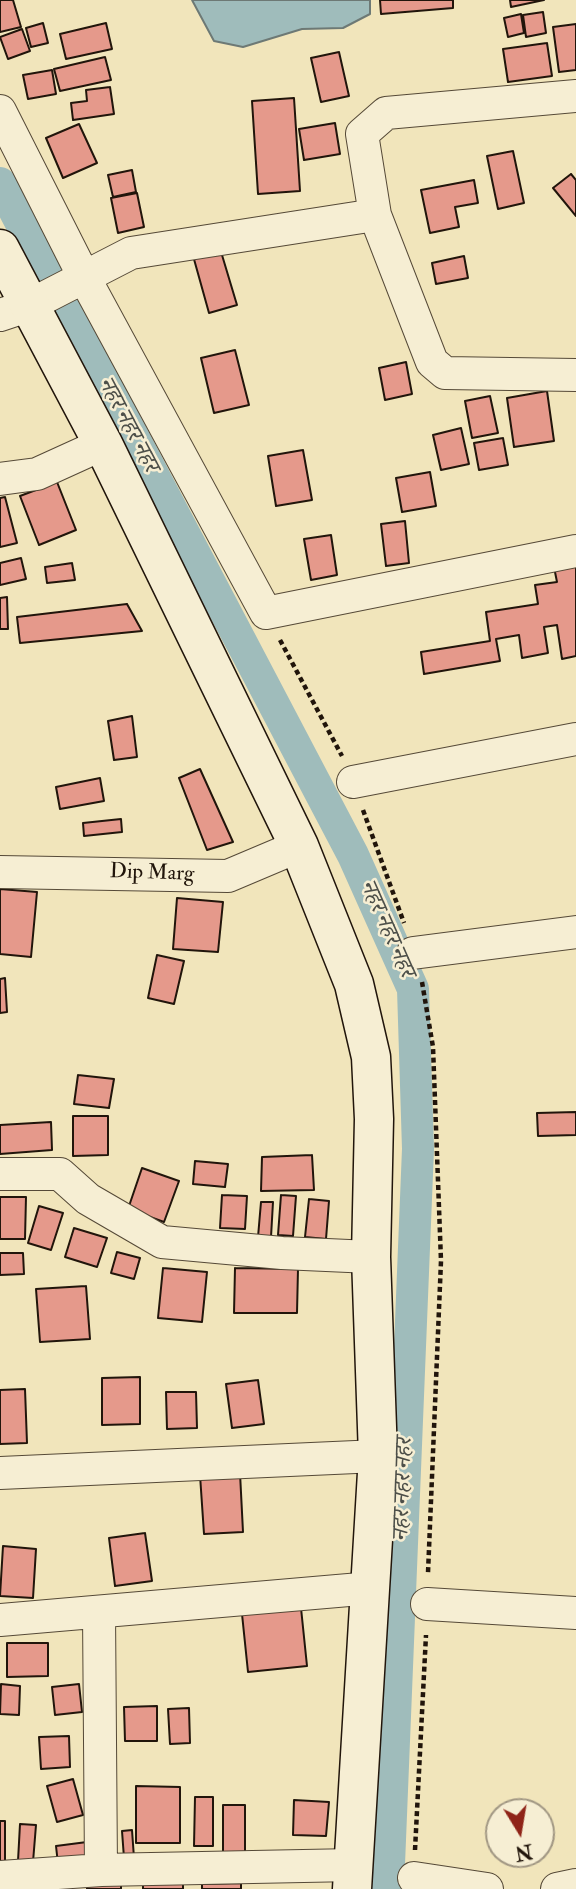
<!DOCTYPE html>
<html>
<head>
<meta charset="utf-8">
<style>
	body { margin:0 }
	#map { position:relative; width:576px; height:1889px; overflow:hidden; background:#f1e5bb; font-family:"IM FELL Double Pica",serif }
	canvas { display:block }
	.north { position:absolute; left:485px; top:1798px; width:70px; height:70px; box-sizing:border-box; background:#f6eed3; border:2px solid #a19783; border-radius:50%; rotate:169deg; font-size:19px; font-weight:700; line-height:28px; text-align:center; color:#21150b }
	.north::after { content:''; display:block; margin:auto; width:24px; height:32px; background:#8f2418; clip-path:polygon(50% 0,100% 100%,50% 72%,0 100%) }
</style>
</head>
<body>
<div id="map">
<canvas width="576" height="1889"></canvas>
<div class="north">N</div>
</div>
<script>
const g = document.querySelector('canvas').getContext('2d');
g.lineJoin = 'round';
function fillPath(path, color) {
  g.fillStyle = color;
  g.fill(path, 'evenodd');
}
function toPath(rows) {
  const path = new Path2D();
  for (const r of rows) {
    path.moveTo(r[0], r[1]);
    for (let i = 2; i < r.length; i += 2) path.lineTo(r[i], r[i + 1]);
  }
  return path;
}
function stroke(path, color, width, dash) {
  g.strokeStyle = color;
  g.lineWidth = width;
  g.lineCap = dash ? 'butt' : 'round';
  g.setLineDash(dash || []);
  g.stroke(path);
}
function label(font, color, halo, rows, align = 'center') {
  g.font = font + ' "IM FELL Double Pica","Noto Serif Devanagari",serif';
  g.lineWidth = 5;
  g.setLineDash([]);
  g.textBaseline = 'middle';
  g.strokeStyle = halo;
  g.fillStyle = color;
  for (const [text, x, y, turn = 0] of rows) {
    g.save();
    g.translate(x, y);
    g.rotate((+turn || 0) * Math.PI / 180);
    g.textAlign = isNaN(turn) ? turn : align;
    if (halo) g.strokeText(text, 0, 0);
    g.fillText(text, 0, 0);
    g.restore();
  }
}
const water = toPath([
	[192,0,370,0,370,14,343,28,302,29,243,47,214,41,192,0]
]);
fillPath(water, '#9fbcbb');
stroke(water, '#6d7975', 2);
stroke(toPath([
	[0,183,353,855,413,989,418,1149,388,1889]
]), '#9fbcbb', 32);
const building = toPath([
	[0,0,13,0,21,27,0,32,0,0],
	[380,0,453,0,453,8,381,14,380,0],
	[510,0,544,0,511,7,510,0],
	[543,12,546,33,526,37,523,15,543,12],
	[521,14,524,33,508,37,504,18,521,14],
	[43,23,48,43,31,47,26,28,43,23],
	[106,23,112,49,66,59,60,34,106,23],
	[576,24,576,70,559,72,553,27,576,24],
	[22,29,30,51,8,59,0,37,22,29],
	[547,43,552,76,508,82,503,49,547,43],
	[339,52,349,96,321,102,311,58,339,52],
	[105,57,111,80,60,91,54,69,105,57],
	[52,70,56,94,28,99,23,75,52,70],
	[110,87,114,114,73,120,71,103,87,101,86,90,110,87],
	[294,98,300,191,258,194,252,101,294,98],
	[335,123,340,154,304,160,299,129,335,123],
	[79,124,97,163,63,178,46,138,79,124],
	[513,151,524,203,498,209,487,156,513,151],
	[132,170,136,192,113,197,108,175,132,170],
	[571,174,576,180,576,216,553,188,571,174],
	[474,180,478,203,455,207,459,227,430,233,421,190,474,180],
	[137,193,144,227,118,233,111,198,137,193],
	[219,245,237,305,209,313,192,252,219,245],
	[464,256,468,278,436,284,432,263,464,256],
	[235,350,249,405,214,413,201,358,235,350],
	[406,362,412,394,385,400,379,368,406,362],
	[547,391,554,441,514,447,507,398,547,391],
	[490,396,498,433,472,438,465,401,490,396],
	[461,428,469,464,441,470,433,435,461,428],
	[503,438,508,465,479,470,474,443,503,438],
	[303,450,312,500,276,506,268,456,303,450],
	[430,472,436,506,402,512,396,478,430,472],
	[57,482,76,530,39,545,20,496,57,482],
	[5,497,17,543,0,547,0,498,5,497],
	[405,521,409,563,386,566,381,524,405,521],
	[331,535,337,575,311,580,304,539,331,535],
	[21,558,26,579,0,585,0,563,21,558],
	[576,559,576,656,562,659,557,625,544,627,548,653,522,658,519,635,496,639,500,661,424,674,421,652,490,641,486,612,538,604,535,585,557,582,553,562,576,559],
	[72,563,75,580,47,583,45,567,72,563],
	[7,597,8,629,0,629,0,598,7,597],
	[127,604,142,631,20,643,17,617,127,604],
	[132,716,137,757,114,760,108,721,132,716],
	[200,769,233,842,207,850,179,778,200,769],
	[100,778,104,801,60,809,56,787,100,778],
	[121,819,122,832,84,836,83,823,121,819],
	[0,889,37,892,31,957,0,954,0,889],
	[177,898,223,902,218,952,173,949,177,898],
	[157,955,184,961,174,1004,148,998,157,955],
	[5,978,7,1012,0,1013,0,979,5,978],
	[78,1075,114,1079,109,1108,74,1104,78,1075],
	[576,1112,576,1135,538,1136,537,1113,576,1112],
	[73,1116,108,1116,108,1155,73,1156,73,1116],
	[51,1122,52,1150,0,1154,0,1125,51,1122],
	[312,1155,314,1190,261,1191,262,1157,312,1155],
	[195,1161,228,1164,225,1187,193,1184,195,1161],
	[142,1168,179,1181,164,1222,128,1209,142,1168],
	[222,1195,247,1196,245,1229,220,1228,222,1195],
	[281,1195,296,1196,293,1236,278,1235,281,1195],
	[0,1197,26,1197,25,1239,0,1239,0,1197],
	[309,1199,329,1201,326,1239,305,1237,309,1199],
	[261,1202,273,1202,271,1237,258,1237,261,1202],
	[39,1206,63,1213,51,1250,28,1243,39,1206],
	[74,1228,107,1238,97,1267,65,1257,74,1228],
	[117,1252,140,1258,134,1279,111,1273,117,1252],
	[0,1253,23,1253,24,1274,0,1275,0,1253],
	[163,1268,207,1272,202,1322,158,1318,163,1268],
	[235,1268,298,1269,297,1313,234,1313,235,1268],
	[86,1286,90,1339,40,1342,36,1289,86,1286],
	[140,1377,140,1424,102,1425,102,1378,140,1377],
	[258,1380,264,1424,232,1428,226,1384,258,1380],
	[25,1389,27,1443,0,1444,0,1390,25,1389],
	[166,1392,196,1392,197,1428,167,1429,166,1392],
	[240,1473,243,1532,204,1534,200,1475,240,1473],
	[145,1533,152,1581,115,1586,109,1538,145,1533],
	[3,1546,36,1549,33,1598,0,1596,3,1546],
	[301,1608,307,1666,248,1672,242,1614,301,1608],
	[7,1643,48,1643,48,1676,7,1677,7,1643],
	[1,1684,20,1686,19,1715,0,1714,1,1684],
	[79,1684,82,1712,55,1715,52,1687,79,1684],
	[157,1706,157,1741,125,1741,124,1707,157,1706],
	[189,1708,190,1743,170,1744,168,1709,189,1708],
	[69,1736,70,1767,41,1769,39,1737,69,1736],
	[73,1779,83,1815,57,1822,47,1786,73,1779],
	[136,1786,180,1787,180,1843,136,1843,136,1786],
	[195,1797,213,1797,213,1846,194,1846,195,1797],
	[294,1800,329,1802,326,1836,293,1835,294,1800],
	[223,1805,245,1805,245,1853,223,1853,223,1805],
	[0,1821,5,1821,5,1867,0,1867,0,1821],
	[20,1824,36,1825,33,1862,18,1861,20,1824],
	[132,1830,134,1858,124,1858,122,1831,132,1830],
	[87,1842,89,1860,58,1864,56,1846,87,1842],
	[87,1882,121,1882,121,1889,87,1889,87,1882],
	[183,1882,183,1889,143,1889,143,1884,183,1882],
	[241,1883,241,1889,202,1889,202,1884,241,1883]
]);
fillPath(building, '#e5998b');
stroke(building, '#21150b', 2);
const street = toPath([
	[0,111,84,277,266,613,576,551],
	[375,215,432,362,445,373,576,375],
	[0,315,30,305,131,253,375,215,362,134,386,113,576,96],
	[0,479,37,474,103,444],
	[353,782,576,739],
	[0,872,228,876,299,846],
	[413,953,576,932],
	[0,1174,60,1174,88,1199,162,1242,282,1253,371,1257],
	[0,1473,378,1456],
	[427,1604,576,1613],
	[99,1612,101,1870],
	[0,1620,372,1588],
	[0,1877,101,1870,354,1865],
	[414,1878,487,1889],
	[557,1889,576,1885]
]);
const secondary = toPath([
	[0,249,103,444,299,846,354,984,371,1057,374,1119,371,1257,378,1456,352,1889]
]);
stroke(street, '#554937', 34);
stroke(secondary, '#21150b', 41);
stroke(toPath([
	[280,640,342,756],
	[363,810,404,923],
	[422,982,433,1047,441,1261,428,1573],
	[415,1850,426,1635]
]), '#21150b', 4.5, [5, 3.5]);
stroke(street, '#f6eed3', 32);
stroke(secondary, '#f6eed3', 38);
label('21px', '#21150b', '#f6eed3', [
	["Dip Marg",152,874,2]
]);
label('italic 23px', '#4d4f49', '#f6eed3', [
	["नहर नहर नहर",127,425,62],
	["नहर नहर नहर",386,929,66],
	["नहर नहर नहर",404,1490,-88]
]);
</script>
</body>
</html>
